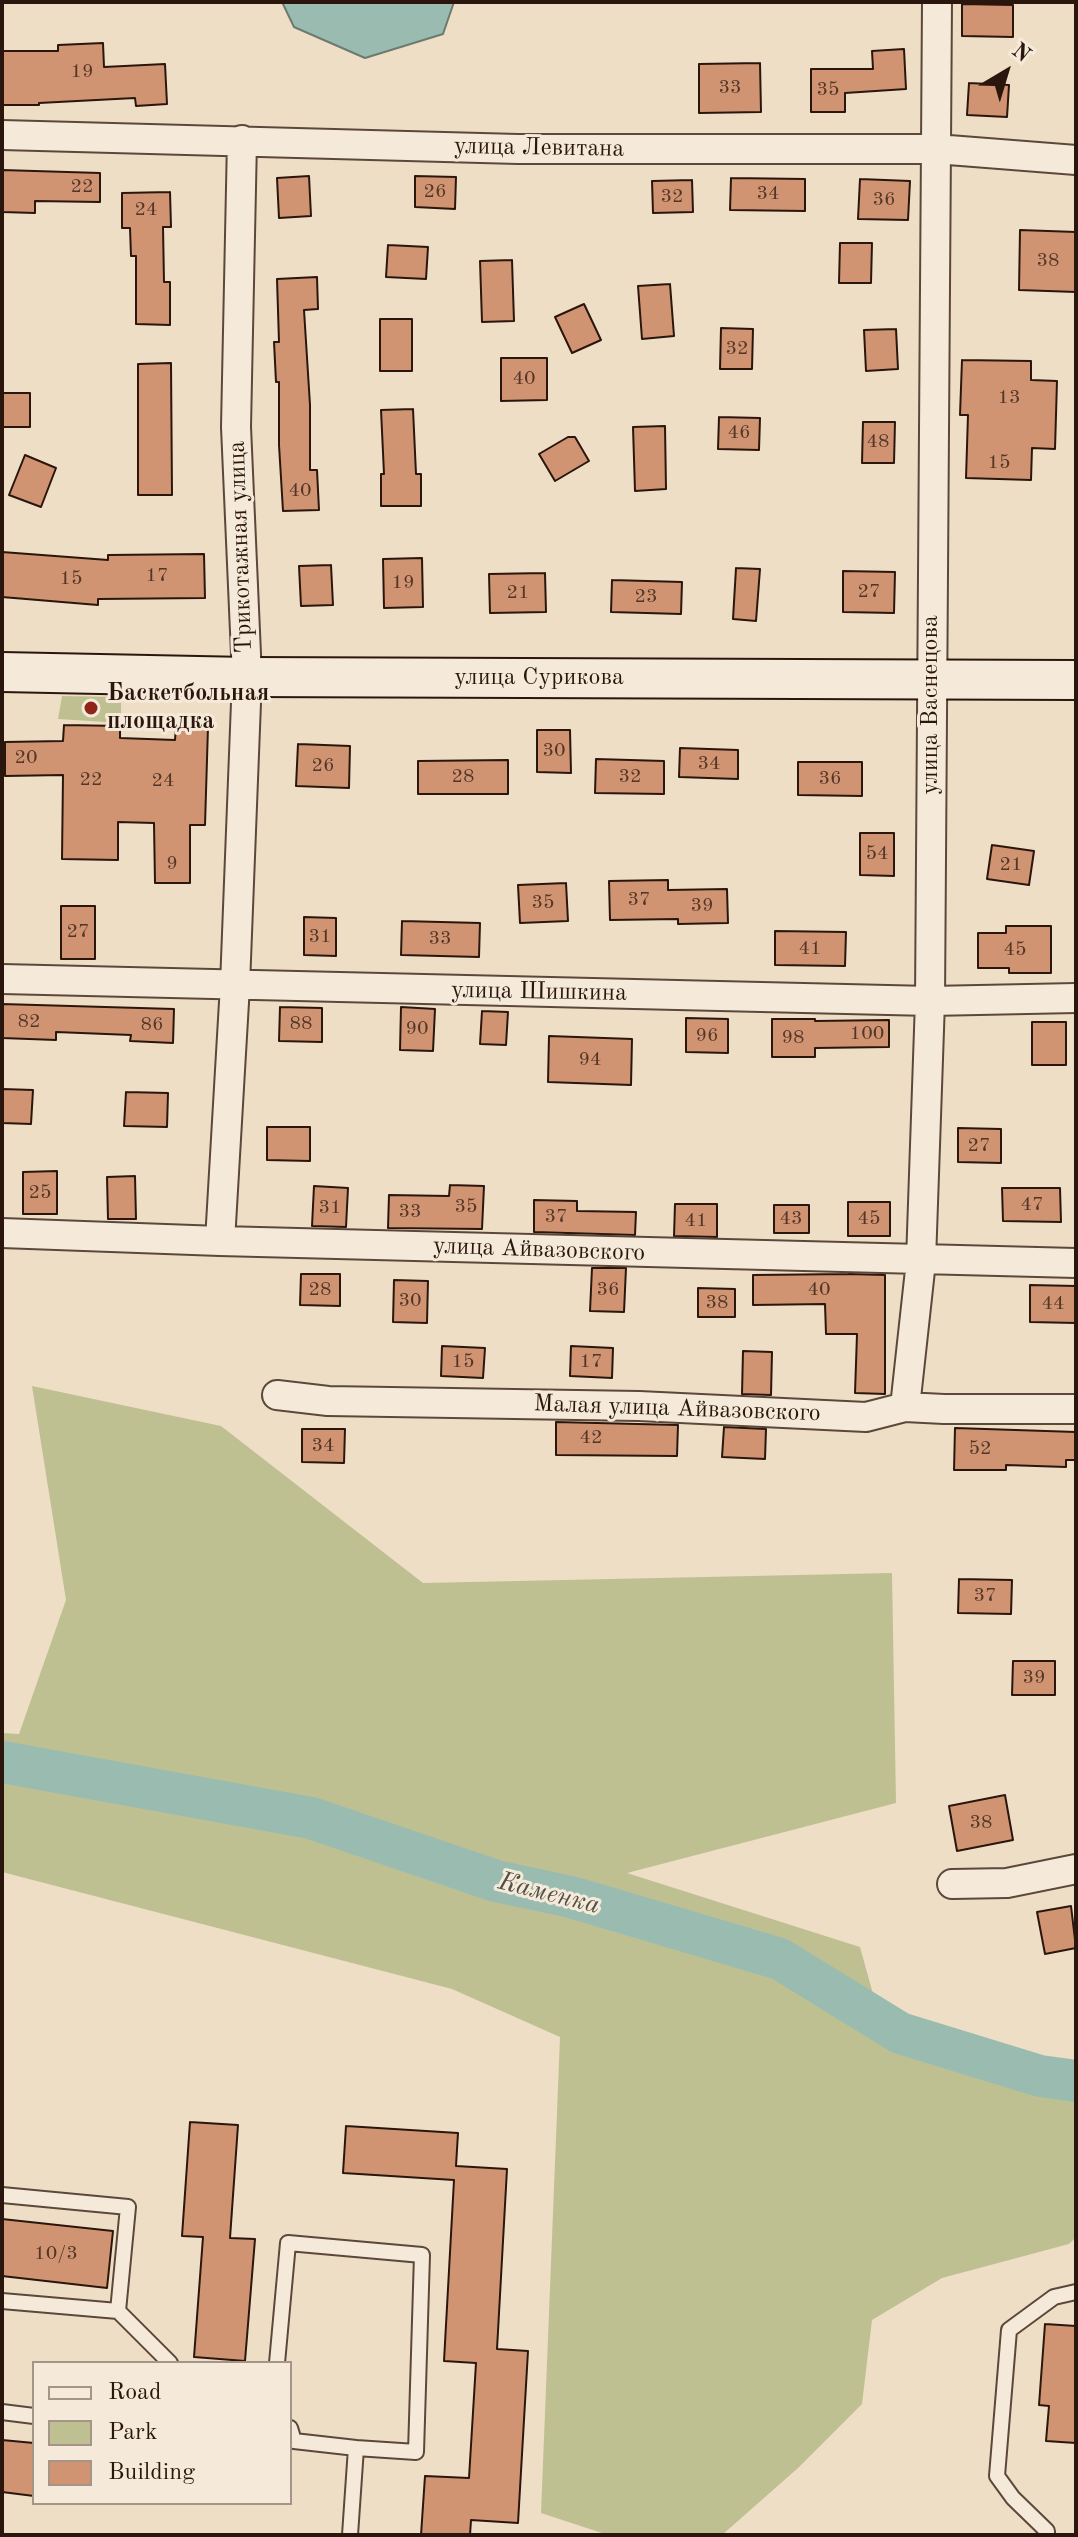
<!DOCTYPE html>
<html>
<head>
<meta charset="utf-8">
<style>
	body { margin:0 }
	#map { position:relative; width:1078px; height:2537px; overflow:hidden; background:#efdec6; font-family:"Old Standard TT",serif }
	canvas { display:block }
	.frame { position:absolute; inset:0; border:4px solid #2a160d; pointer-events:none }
	.legend { position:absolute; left:32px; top:2361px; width:260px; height:144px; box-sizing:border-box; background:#f5eada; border:2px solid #a49588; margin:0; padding:10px 14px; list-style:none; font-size:24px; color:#2a160d }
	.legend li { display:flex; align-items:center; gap:16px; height:40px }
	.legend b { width:40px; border:2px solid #a49588 }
	.north { position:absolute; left:966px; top:32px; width:80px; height:80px; -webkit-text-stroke:6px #f5eada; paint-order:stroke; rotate:38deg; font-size:22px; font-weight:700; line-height:32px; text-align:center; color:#2a160d }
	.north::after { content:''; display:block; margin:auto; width:28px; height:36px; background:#2a160d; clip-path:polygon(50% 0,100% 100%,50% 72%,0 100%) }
</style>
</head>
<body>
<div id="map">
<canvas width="1078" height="2537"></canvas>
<div class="frame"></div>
<ul class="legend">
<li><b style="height:10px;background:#f5eada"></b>Road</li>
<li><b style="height:22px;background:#bec092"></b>Park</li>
<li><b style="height:22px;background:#d09473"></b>Building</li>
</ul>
<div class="north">N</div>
</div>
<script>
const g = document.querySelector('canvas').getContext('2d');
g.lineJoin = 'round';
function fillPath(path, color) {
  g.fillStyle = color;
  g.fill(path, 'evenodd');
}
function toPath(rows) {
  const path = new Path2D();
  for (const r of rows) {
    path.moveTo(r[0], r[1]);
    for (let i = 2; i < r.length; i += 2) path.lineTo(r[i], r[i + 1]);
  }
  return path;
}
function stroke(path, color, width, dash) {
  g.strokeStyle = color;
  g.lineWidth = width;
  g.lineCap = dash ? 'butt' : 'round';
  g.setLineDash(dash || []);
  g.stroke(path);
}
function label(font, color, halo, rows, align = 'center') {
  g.font = font + ' "Old Standard TT",serif';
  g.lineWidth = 6;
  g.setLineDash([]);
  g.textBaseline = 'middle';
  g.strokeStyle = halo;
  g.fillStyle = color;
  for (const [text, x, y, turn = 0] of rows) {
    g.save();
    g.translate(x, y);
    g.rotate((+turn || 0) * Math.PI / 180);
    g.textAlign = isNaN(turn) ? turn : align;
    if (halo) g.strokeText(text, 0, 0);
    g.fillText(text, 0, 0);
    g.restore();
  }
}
fillPath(toPath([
	[62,696,121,697,121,723,58,719],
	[32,1386,221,1426,423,1583,892,1573,896,1803,627,1873,860,1947,888,2048,1076,2092,1076,2237,1069,2244,942,2278,872,2320,862,2404,798,2468,722,2535,608,2535,541,2513,560,2037,452,1989,2,1872,2,1733,19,1734,66,1600]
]), '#bec092');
const water = toPath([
	[282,2,454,2,443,34,365,58,294,27,282,2]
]);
fillPath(water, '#9abcb0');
stroke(water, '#6d7a6f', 2);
stroke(toPath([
	[2,1762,311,1818,496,1881,571,1897,780,1959,900,2033,1040,2076,1076,2081]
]), '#9abcb0', 42);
const building = toPath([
	[962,4,1013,5,1013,37,962,36,962,4],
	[103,43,104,67,165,64,167,104,136,106,135,98,39,103,39,105,2,105,2,51,58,51,58,45,103,43],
	[904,49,906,89,845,93,845,112,811,112,811,69,873,69,872,51,904,49],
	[760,63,761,112,699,113,699,64,760,63],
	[969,83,1009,85,1007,117,967,115,969,83],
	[2,170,100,173,100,202,35,201,35,213,2,212,2,170],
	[309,176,311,216,279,218,277,178,309,176],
	[415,176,456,177,455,209,415,207,415,176],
	[731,178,805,179,805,211,730,210,731,178],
	[860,179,910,181,908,220,858,219,860,179],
	[692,180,693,212,653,213,652,181,692,180],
	[170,192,171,227,163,227,164,282,170,282,170,325,136,324,136,256,131,256,130,228,122,228,122,193,170,192],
	[1020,230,1076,232,1076,292,1019,290,1020,230],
	[840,243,872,243,871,283,839,283,840,243],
	[388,245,428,247,426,279,386,277,388,245],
	[512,260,514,321,482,322,480,261,512,260],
	[317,277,318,309,304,310,310,405,310,470,317,470,319,510,283,511,279,445,279,382,276,382,274,342,279,342,277,279,317,277],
	[670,284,674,336,642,339,638,286,670,284],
	[584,304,601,340,572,353,555,317,584,304],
	[380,319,412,319,412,371,380,371,380,319],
	[721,328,753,329,752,369,720,369,721,328],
	[896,329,898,369,866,371,864,330,896,329],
	[501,358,547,358,547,400,501,401,501,358],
	[962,360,1031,361,1031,380,1057,381,1055,449,1032,448,1031,480,966,478,968,415,960,415,962,360],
	[171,363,172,495,138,495,138,364,171,363],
	[2,393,30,393,30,427,2,427,2,393],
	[413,409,416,474,421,474,421,506,381,506,381,474,384,474,381,410,413,409],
	[719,417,760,418,759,450,718,449,719,417],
	[863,422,895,422,894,463,862,463,863,422],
	[665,426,666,489,635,491,633,427,665,426],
	[568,437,575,437,589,461,555,481,539,454,568,437],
	[25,455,56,468,41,507,9,495,25,455],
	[2,552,108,560,108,555,204,554,205,598,98,599,98,605,2,597,2,552],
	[422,558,423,607,384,608,383,559,422,558],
	[331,565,333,605,301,606,299,566,331,565],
	[736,568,760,569,756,621,733,619,736,568],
	[843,571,895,572,894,613,843,612,843,571],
	[545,573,546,612,490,613,489,574,545,573],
	[612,580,682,582,681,614,611,612,612,580],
	[64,725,120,726,120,738,175,740,176,726,208,727,205,825,190,825,190,883,155,883,154,823,118,822,118,860,62,859,63,775,5,776,5,742,63,741,64,725],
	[537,730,570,730,571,773,537,772,537,730],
	[298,744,350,746,349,788,296,786,298,744],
	[680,748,738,750,738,779,679,777,680,748],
	[596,759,664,761,664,794,595,793,596,759],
	[508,760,508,794,418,794,418,761,508,760],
	[798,762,862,762,862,796,798,795,798,762],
	[860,833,894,833,894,876,860,875,860,833],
	[992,845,1034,851,1029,885,987,879,992,845],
	[668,880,668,890,727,889,728,923,678,924,678,919,610,920,609,881,668,880],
	[566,883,568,921,520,923,518,885,566,883],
	[61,906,95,906,95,959,61,959,61,906],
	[304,917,336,918,336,956,304,955,304,917],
	[402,921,480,923,479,957,401,955,402,921],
	[1006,926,1051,926,1051,973,1009,973,1009,968,978,968,978,933,1006,933,1006,926],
	[775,931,846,932,845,966,775,965,775,931],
	[2,1004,174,1009,173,1043,130,1041,131,1035,56,1032,56,1040,2,1038,2,1004],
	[280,1007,322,1008,322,1042,279,1041,280,1007],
	[401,1007,435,1009,433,1051,400,1050,401,1007],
	[482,1011,508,1012,506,1045,480,1044,482,1011],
	[686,1018,728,1019,728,1053,686,1052,686,1018],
	[772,1019,815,1019,815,1021,889,1020,889,1047,815,1048,815,1057,772,1057,772,1019],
	[1032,1022,1066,1022,1066,1065,1032,1065,1032,1022],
	[549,1036,632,1039,631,1085,548,1082,549,1036],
	[2,1089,33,1090,31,1124,2,1123,2,1089],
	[126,1092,168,1093,167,1127,124,1126,126,1092],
	[267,1127,310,1127,310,1161,267,1160,267,1127],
	[958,1128,1001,1129,1001,1163,958,1162,958,1128],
	[57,1171,57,1214,23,1214,23,1172,57,1171],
	[135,1176,136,1219,108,1219,107,1177,135,1176],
	[450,1185,484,1186,482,1229,388,1228,389,1195,449,1196,450,1185],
	[314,1186,348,1188,346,1227,312,1226,314,1186],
	[1002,1188,1060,1188,1061,1222,1003,1221,1002,1188],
	[534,1200,577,1201,577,1211,636,1212,635,1235,534,1232,534,1200],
	[848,1202,890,1202,890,1236,848,1236,848,1202],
	[675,1204,717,1204,717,1237,674,1236,675,1204],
	[774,1205,809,1205,809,1233,774,1233,774,1205],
	[592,1268,626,1268,624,1312,590,1311,592,1268],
	[301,1274,340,1274,340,1306,300,1305,301,1274],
	[849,1274,885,1275,885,1394,855,1393,857,1334,826,1334,825,1304,753,1305,753,1275,849,1274],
	[394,1280,428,1281,427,1323,393,1322,394,1280],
	[1030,1285,1076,1286,1076,1323,1030,1322,1030,1285],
	[698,1288,735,1289,735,1317,698,1317,698,1288],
	[442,1346,485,1348,483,1378,441,1376,442,1346],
	[571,1346,613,1348,612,1378,570,1376,571,1346],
	[743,1351,772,1352,771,1395,742,1394,743,1351],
	[556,1422,678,1425,677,1456,556,1455,556,1422],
	[724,1427,766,1429,765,1459,722,1457,724,1427],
	[955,1428,1076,1432,1076,1460,1066,1460,1066,1467,1006,1465,1006,1470,954,1470,955,1428],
	[302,1429,345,1429,344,1463,302,1462,302,1429],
	[959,1579,1012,1580,1011,1614,958,1613,959,1579],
	[1013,1661,1055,1661,1055,1695,1012,1695,1013,1661],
	[1005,1795,1013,1840,957,1851,949,1806,1005,1795],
	[1071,1906,1076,1948,1045,1954,1037,1912,1071,1906],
	[190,2122,238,2125,230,2238,255,2239,245,2361,194,2357,203,2237,182,2236,190,2122],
	[346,2126,458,2133,456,2166,507,2169,497,2349,528,2351,518,2523,471,2520,470,2535,421,2535,425,2476,469,2478,476,2363,444,2361,454,2180,343,2173,346,2126],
	[2,2219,113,2231,107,2288,2,2276,2,2219],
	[1045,2324,1076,2326,1076,2443,1046,2441,1049,2406,1039,2405,1045,2324],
	[2,2440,34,2443,34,2496,2,2492,2,2440]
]);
fillPath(building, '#d09473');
stroke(building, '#2a160d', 2);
const lane = toPath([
	[2,2195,128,2207,118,2311],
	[2,2301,118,2311,170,2363],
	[277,2363,288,2243,422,2255,416,2452,356,2448],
	[2,2412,34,2416],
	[290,2428,294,2441,356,2448,350,2535],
	[1047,2535,1047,2531,1013,2498,997,2476,1009,2330,1054,2297,1076,2292]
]);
const street = toPath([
	[2,135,518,149,936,149,1076,160],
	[2,979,930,1001,1076,998],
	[2,1233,220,1241,1076,1263],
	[220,1241,235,985,247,677,236,427,242,140],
	[277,1395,328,1401,639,1406,866,1417,905,1407,944,1409,1076,1409],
	[905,1407,921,1261,930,1001,937,2],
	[952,1884,1007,1883,1076,1869]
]);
const secondary = toPath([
	[2,672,247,677,1076,680]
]);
stroke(lane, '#5b483b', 18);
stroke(street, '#5b483b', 32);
stroke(secondary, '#2a160d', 42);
stroke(lane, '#f5eada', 14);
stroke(street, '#f5eada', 28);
stroke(secondary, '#f5eada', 38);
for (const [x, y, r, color] of [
	[91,708,8,"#8f2418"]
]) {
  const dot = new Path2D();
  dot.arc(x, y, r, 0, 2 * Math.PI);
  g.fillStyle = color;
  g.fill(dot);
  stroke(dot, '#f5eada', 3);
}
label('20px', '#543626', null, [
	["19",82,72],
	["33",730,88],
	["35",828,90],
	["22",82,187],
	["26",435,192],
	["34",768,194],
	["32",672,197],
	["36",884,200],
	["24",146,210],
	["38",1048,261],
	["32",737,349],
	["40",524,379],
	["13",1009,398],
	["46",739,433],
	["48",878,442],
	["15",999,463],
	["40",300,491],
	["17",157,576],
	["15",71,579],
	["19",403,583],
	["27",869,592],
	["21",518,593],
	["23",646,597],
	["30",554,751],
	["20",26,758],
	["34",709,764],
	["26",323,766],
	["28",463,777],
	["32",630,777],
	["36",830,779],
	["22",91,780],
	["24",163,781],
	["54",877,854],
	["9",172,864],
	["21",1011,865],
	["37",639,900],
	["35",543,903],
	["39",702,906],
	["27",78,932],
	["31",320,937],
	["33",440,939],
	["41",810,949],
	["45",1015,950],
	["82",29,1022],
	["88",301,1024],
	["86",152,1025],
	["90",417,1029],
	["100",867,1034],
	["96",707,1036],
	["98",793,1038],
	["94",590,1060],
	["27",979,1146],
	["25",40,1193],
	["47",1032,1205],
	["35",466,1207],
	["31",330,1208],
	["33",410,1212],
	["37",556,1217],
	["43",791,1219],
	["45",869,1219],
	["41",696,1221],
	["28",320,1290],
	["36",608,1290],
	["40",819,1290],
	["30",410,1301],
	["38",717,1303],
	["44",1053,1304],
	["15",463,1362],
	["17",591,1362],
	["42",591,1438],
	["34",323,1446],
	["52",980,1449],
	["37",985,1596],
	["39",1034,1678],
	["38",981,1823],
	["10/3",56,2254]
]);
label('24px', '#2a160d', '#f5eada', [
	["улица Левитана",539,148,1],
	["Трикотажная улица",241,547,-92],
	["улица Сурикова",539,678],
	["улица Васнецова",931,705,-90],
	["улица Шишкина",539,992,1],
	["улица Айвазовского",539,1250,2],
	["Малая улица Айвазовского",677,1409,2]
]);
label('bold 24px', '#2a160d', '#f5eada', [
	["Баскетбольная",107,694],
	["площадка",107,722]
], 'left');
label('italic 26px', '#515046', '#f5eada', [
	["Каменка",549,1894,14]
]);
</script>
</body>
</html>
